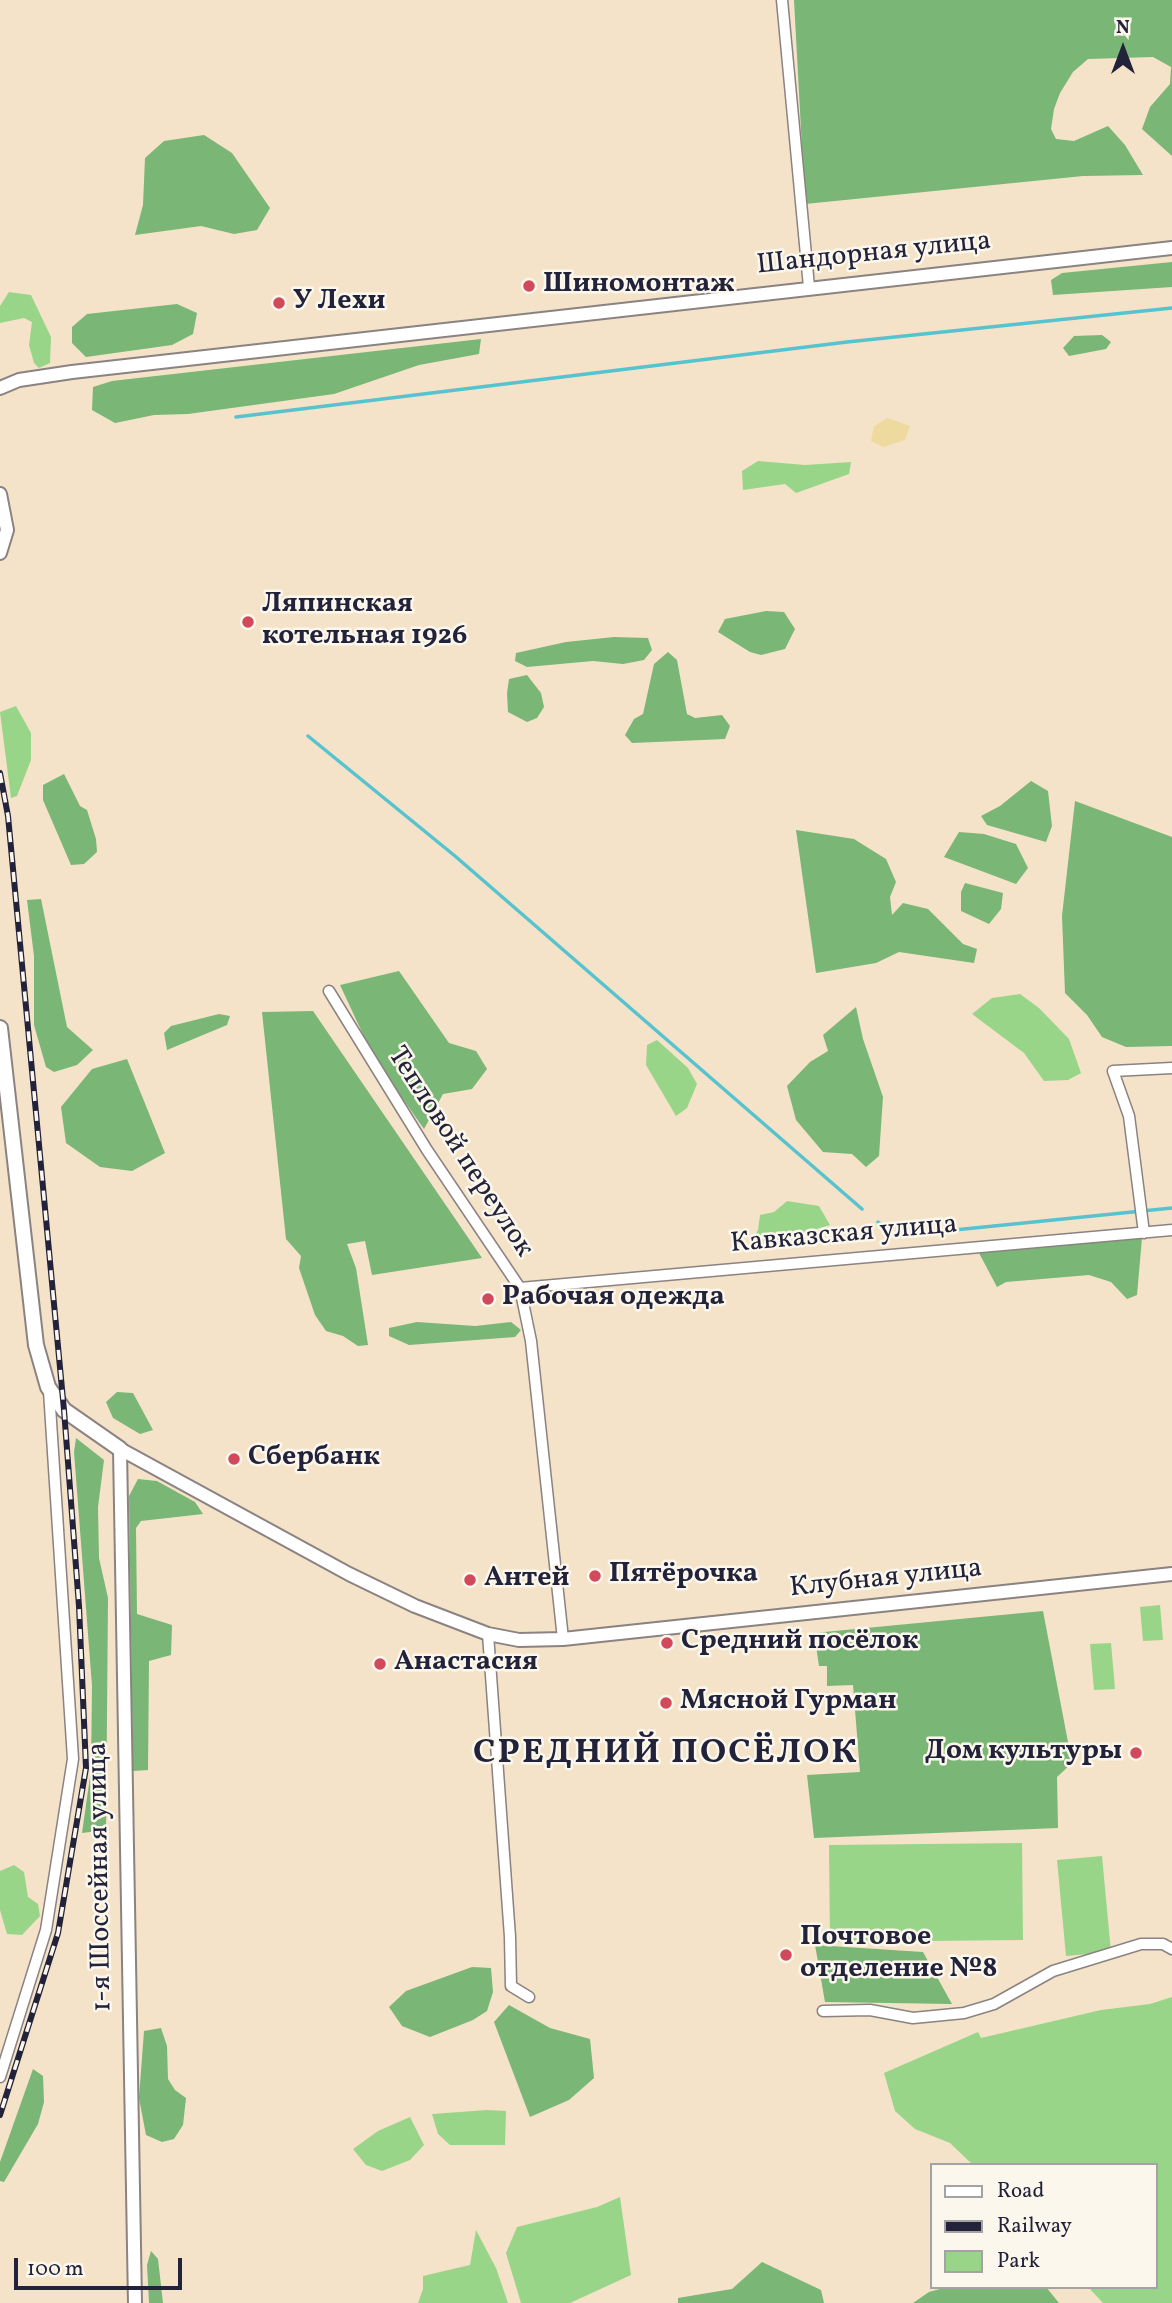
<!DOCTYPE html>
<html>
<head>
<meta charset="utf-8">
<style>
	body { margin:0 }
	#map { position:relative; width:1172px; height:2303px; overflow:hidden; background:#f4e3c8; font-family:Vollkorn,serif }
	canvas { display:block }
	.legend { position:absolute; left:930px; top:2163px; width:228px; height:126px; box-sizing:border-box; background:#fbf7ec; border:2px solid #a4a2a5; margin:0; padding:9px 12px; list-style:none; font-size:21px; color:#22223b }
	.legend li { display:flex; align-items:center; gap:14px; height:35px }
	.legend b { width:35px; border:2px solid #a4a2a5 }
	.north { position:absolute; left:1088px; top:14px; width:70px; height:70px; -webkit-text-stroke:5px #fbf7ec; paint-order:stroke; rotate:0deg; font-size:19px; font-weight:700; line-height:28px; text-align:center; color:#22223b }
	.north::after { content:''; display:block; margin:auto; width:24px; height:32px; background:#22223b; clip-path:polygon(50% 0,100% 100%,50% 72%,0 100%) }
	.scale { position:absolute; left:14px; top:2258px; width:168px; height:32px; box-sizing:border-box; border:4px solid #22223b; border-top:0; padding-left:9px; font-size:21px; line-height:24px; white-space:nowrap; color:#22223b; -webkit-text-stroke:5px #fbf7ec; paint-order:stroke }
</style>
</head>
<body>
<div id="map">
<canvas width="1172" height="2303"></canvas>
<ul class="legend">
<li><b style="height:9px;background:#fff"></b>Road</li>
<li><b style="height:9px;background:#22223b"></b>Railway</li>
<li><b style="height:19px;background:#99d589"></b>Park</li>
</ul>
<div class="north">N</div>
<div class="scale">100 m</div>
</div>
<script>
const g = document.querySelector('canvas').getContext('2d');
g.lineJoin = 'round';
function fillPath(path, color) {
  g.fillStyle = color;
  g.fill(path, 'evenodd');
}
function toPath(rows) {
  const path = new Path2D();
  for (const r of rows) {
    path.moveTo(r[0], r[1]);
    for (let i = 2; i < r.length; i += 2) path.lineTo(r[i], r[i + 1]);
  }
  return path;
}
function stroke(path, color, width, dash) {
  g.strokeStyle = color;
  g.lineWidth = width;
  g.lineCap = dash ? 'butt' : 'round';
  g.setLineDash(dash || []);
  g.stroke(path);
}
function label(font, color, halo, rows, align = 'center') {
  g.font = font + ' Vollkorn,serif';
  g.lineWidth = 5;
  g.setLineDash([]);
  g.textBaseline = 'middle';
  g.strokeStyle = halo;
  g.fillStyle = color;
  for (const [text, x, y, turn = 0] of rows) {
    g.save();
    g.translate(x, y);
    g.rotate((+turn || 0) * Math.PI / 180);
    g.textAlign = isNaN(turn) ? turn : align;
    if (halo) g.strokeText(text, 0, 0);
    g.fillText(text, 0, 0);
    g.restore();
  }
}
fillPath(toPath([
	[9,292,31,295,51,337,50,363,39,368,34,363,29,345,32,322,24,318,0,323,0,306],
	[758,461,805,465,851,462,849,474,796,493,785,484,743,490,742,471],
	[16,706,31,733,31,760,17,796,11,798,0,712],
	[1020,994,1039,1008,1069,1039,1081,1073,1068,1080,1044,1081,1024,1053,972,1014,992,998],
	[657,1040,688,1068,697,1084,687,1108,676,1116,646,1065,647,1045],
	[787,1201,819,1206,830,1225,766,1244,752,1242,758,1230,760,1215,774,1212],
	[1160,1605,1163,1640,1143,1641,1140,1607],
	[1111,1643,1115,1689,1094,1690,1090,1644],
	[1022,1843,1023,1940,830,1942,829,1845],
	[1102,1856,1111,1952,1066,1956,1057,1860],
	[14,1865,24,1872,28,1897,38,1904,40,1916,22,1935,7,1934,0,1910,0,1871],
	[1172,1997,1172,2303,1103,2303,1088,2287,1156,2287,1156,2165,973,2165,950,2143,915,2129,895,2111,884,2073,978,2032,981,2038,1101,2010,1150,2004],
	[487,2110,506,2111,505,2145,450,2145,438,2134,432,2114],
	[410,2117,424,2145,410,2160,382,2171,366,2165,353,2149,378,2131],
	[620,2197,631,2275,570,2303,521,2303,506,2253,517,2227,597,2207],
	[476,2230,496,2268,508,2303,418,2303,423,2289,423,2276,470,2265]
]), '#99d589');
fillPath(toPath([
	[794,0,1172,0,1172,156,1142,129,1150,107,1170,84,1171,67,1153,57,1088,59,1073,72,1060,93,1054,109,1051,129,1056,139,1074,141,1108,126,1125,145,1143,175,1083,176,805,204],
	[204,135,232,153,270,208,257,230,234,234,201,226,135,235,143,205,145,158,164,141],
	[1172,262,1172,287,1053,295,1051,280,1062,273],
	[177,304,197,313,193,334,172,345,86,357,72,343,72,327,87,314],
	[1102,335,1111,342,1106,349,1069,356,1063,348,1074,336],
	[481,339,479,354,419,365,334,394,188,414,154,415,115,423,92,410,93,387,112,381],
	[766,611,784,612,795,629,785,649,761,655,750,652,718,632,725,619],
	[614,637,648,638,652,650,644,660,623,664,593,661,527,667,515,661,516,653,566,642],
	[668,652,677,660,687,714,695,718,722,715,730,726,725,739,632,743,625,735,634,719,643,714,654,664],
	[527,675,541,693,544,707,537,718,527,722,508,712,507,693,509,679],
	[64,774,80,806,87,810,96,839,97,852,84,864,71,865,43,800,43,785],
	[1031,781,1048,791,1052,826,1046,842,987,825,981,816,1000,806],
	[1075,801,1172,837,1172,1046,1126,1047,1102,1037,1087,1015,1065,993,1062,916],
	[796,830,854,839,886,859,896,882,890,897,892,915,903,903,928,909,963,944,977,949,974,963,899,952,876,963,816,973],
	[959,832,984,834,1016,844,1028,868,1016,884,944,857],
	[965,883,1003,893,1001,909,989,924,961,911,961,892],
	[41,899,67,1027,93,1050,77,1065,54,1072,46,1067,34,1025,34,956,27,900],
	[399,971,449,1043,476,1051,487,1069,472,1089,443,1094,424,1129,374,1058,340,985],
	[856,1007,863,1039,883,1097,879,1156,866,1167,852,1154,823,1152,796,1120,787,1086,810,1062,828,1051,823,1035],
	[313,1011,482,1258,372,1275,365,1241,347,1244,356,1268,368,1345,358,1346,343,1336,326,1331,315,1315,299,1268,301,1256,286,1239,262,1012],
	[219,1014,230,1016,227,1025,167,1050,164,1033,171,1026],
	[127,1059,165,1153,132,1171,100,1167,66,1143,61,1107,92,1069],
	[1142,1238,1137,1295,1127,1299,1111,1282,1089,1275,1006,1282,997,1287,979,1253,1092,1239],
	[417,1322,475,1326,511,1322,521,1330,515,1337,409,1345,389,1336,389,1328],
	[117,1392,133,1393,153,1430,140,1434,113,1418,106,1402],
	[76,1438,104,1460,98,1507,99,1558,108,1598,106,1830,82,1833,91,1770,92,1686,74,1452],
	[138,1479,157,1481,195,1502,203,1514,141,1521,136,1528,137,1614,172,1625,171,1655,149,1661,148,1770,133,1771,129,1496],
	[1043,1611,1072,1763,1057,1777,1058,1828,814,1838,807,1775,860,1772,853,1685,827,1686,827,1666,819,1666,814,1633],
	[815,1945,923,1952,952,2004,825,2002],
	[472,1967,491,1968,493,1992,487,2011,473,2020,430,2037,402,2026,389,2007,406,1991],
	[509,2005,550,2028,590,2039,594,2078,569,2100,530,2117,494,2022],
	[161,2028,167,2046,168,2079,175,2090,186,2098,183,2125,174,2139,162,2142,146,2135,139,2098,144,2031],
	[33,2069,43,2076,44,2102,38,2124,4,2182,0,2181,0,2162],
	[151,2251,158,2259,163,2303,149,2303,147,2265],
	[762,2262,821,2290,824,2303,678,2303,678,2298,732,2289],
	[947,2287,1046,2287,1059,2303,913,2303,929,2292]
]), '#7ab675');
fillPath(toPath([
	[888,418,910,426,905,440,883,447,871,441,874,426]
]), '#eeda9e');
stroke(toPath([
	[236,417,847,342,1172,308],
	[308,736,455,856,862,1209],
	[878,1222,895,1236,1172,1208]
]), '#56c3cf', 3.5);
const minor = toPath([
	[782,0,809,287],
	[329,991,427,1150,520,1288,531,1341,563,1639],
	[1144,1233,1129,1116,1113,1071,1172,1068],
	[520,1288,1172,1230],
	[488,1634,510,1937,511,1986,529,1997],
	[823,2011,870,2010,913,2018,964,2013,994,2004,1053,1971,1141,1944,1163,1944,1172,1949],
	[0,2077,46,1930,73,1759,49,1391]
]);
const tertiary = toPath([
	[0,388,19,380,72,372,1172,248],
	[0,494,7,530,0,553],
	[135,2303,120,1449,349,1574,415,1606,488,1634,519,1640,563,1639,1172,1574]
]);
const secondary = toPath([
	[0,1028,36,1345,48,1387,64,1410,120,1449]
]);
stroke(minor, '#8b8282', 13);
stroke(tertiary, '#8b8282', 16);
stroke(secondary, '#8b8282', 18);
stroke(minor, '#fff', 10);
stroke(tertiary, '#fff', 12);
stroke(secondary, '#fff', 14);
const rail = toPath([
	[0,773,8,816,64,1410,79,1606,86,1768,58,1933,0,2115]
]);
stroke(rail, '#22223b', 6);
stroke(rail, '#fbf7ec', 3.5, [10]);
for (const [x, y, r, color] of [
	[529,286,7,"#d1495b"],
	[279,303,7,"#d1495b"],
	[248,622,7,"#d1495b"],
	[488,1299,7,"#d1495b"],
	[234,1459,7,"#d1495b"],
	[595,1576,7,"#d1495b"],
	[470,1580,7,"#d1495b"],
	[667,1643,7,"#d1495b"],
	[380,1664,7,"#d1495b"],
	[666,1703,7,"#d1495b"],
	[1136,1753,7,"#d1495b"],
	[786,1955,7,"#d1495b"]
]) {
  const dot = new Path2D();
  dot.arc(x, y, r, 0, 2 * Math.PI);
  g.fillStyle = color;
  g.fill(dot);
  stroke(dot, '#fbf7ec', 2.5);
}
label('28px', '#22223b', '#fbf7ec', [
	["Шандорная улица",874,255,-6],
	["Тепловой переулок",459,1153,57],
	["Кавказская улица",844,1236,-5],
	["Клубная улица",886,1580,-6],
	["1-я Шоссейная улица",102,1877,-91]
]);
label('bold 28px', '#22223b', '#fbf7ec', [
	["Шиномонтаж",543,286],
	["У Лехи",293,303],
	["Ляпинская",262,606],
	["котельная 1926",262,638],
	["Рабочая одежда",502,1299],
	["Сбербанк",248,1459],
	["Пятёрочка",609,1576],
	["Антей",484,1580],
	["Средний посёлок",681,1643],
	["Анастасия",394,1664],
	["Мясной Гурман",680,1703],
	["Дом культуры",1122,1753,"right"],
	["Почтовое",800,1939],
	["отделение №8",800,1971]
], 'left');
g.letterSpacing = '2px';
label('bold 35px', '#22223b', '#fbf7ec', [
	["СРЕДНИЙ ПОСЁЛОК",666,1756]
]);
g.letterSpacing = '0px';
</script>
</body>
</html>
